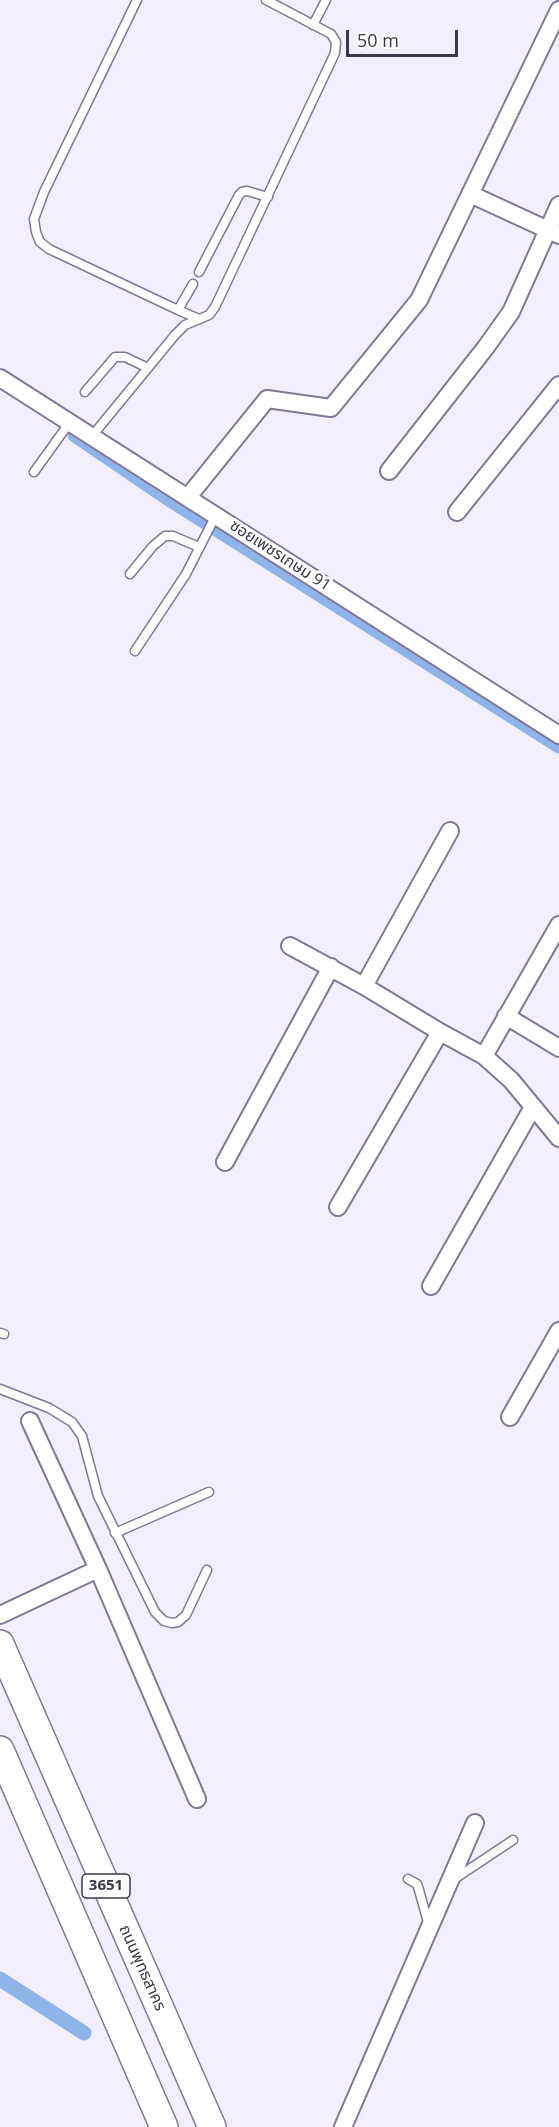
<!DOCTYPE html>
<html>
<head>
<meta charset="utf-8">
<style>
	body { margin:0 }
	#map { position:relative; width:559px; height:2127px; overflow:hidden; background:#f2eefc; font-family:"Open Sans",sans-serif }
	canvas { display:block }
	.scale { position:absolute; left:346px; top:30px; width:112px; height:27px; box-sizing:border-box; border:3px solid #3c3846; border-top:0; padding-left:8px; font-size:18px; line-height:21px; white-space:nowrap; color:#3c3846; -webkit-text-stroke:4px #fdfdfd; paint-order:stroke }
</style>
</head>
<body>
<div id="map">
<canvas width="559" height="2127"></canvas>
<div class="scale">50 m</div>
</div>
<script>
const g = document.querySelector('canvas').getContext('2d');
g.lineJoin = 'round';
function toPath(rows) {
  const path = new Path2D();
  for (const r of rows) {
    path.moveTo(r[0], r[1]);
    for (let i = 2; i < r.length; i += 2) path.lineTo(r[i], r[i + 1]);
  }
  return path;
}
function stroke(path, color, width, dash) {
  g.strokeStyle = color;
  g.lineWidth = width;
  g.lineCap = dash ? 'butt' : 'round';
  g.setLineDash(dash || []);
  g.stroke(path);
}
function label(font, color, halo, rows, align = 'center') {
  g.font = font + ' "Open Sans","Noto Sans Thai",sans-serif';
  g.lineWidth = 6;
  g.setLineDash([]);
  g.textBaseline = 'middle';
  g.strokeStyle = halo;
  g.fillStyle = color;
  for (const [text, x, y, turn = 0] of rows) {
    g.save();
    g.translate(x, y);
    g.rotate((+turn || 0) * Math.PI / 180);
    g.textAlign = isNaN(turn) ? turn : align;
    if (halo) g.strokeText(text, 0, 0);
    g.fillText(text, 0, 0);
    g.restore();
  }
}
stroke(toPath([
	[75,435,172,501,559,746],
	[0,1979,84,2033]
]), '#8fb4ea', 15);
const lane = toPath([
	[137,0,44,192,34,219,36,232,40,242,49,249,178,310,193,284],
	[313,25,326,0],
	[199,272,239,195,242,192,247,191,268,197],
	[178,310,199,319],
	[85,392,115,357,125,357,148,368],
	[92,436,175,335,185,325,209,315,215,307,335,53,336,42,331,34,266,0],
	[34,472,70,422],
	[130,574,153,546,165,536,173,536,199,547],
	[135,651,186,574,216,515],
	[0,1333,4,1334],
	[0,1389,49,1408,72,1422,82,1436,98,1496,155,1612,164,1621,172,1623,178,1622,186,1615,207,1570],
	[115,1533,209,1492],
	[408,1879,417,1884,419,1890,429,1926],
	[453,1880,513,1840]
]);
const street = toPath([
	[470,194,559,235],
	[0,378,559,735],
	[389,471,486,347,511,312,559,205],
	[188,497,267,399,331,408,419,300,559,10],
	[457,512,559,385],
	[290,946,364,986,440,1032,484,1056,511,1080,559,1138],
	[364,986,450,831],
	[506,1016,559,1048],
	[484,1056,559,925],
	[225,1162,331,967],
	[338,1207,440,1032],
	[431,1286,533,1107],
	[510,1417,559,1331],
	[30,1421,98,1569],
	[0,1615,98,1569,197,1799],
	[343,2127,475,1823]
]);
const primary = toPath([
	[0,1644,212,2127],
	[0,1750,164,2127]
]);
stroke(lane, '#817897', 11);
stroke(street, '#817897', 20);
stroke(primary, '#817897', 30);
stroke(lane, '#fff', 8);
stroke(street, '#fff', 16);
stroke(primary, '#fff', 27);
for (const [x, y, w] of [
	[106,1886,48]
]) {
  const box = new Path2D();
  box.roundRect(x - w / 2, y - 12, w, 24, 4.5);
  g.fillStyle = '#fdfdfd';
  g.fill(box);
  stroke(box, '#3c3846', 1.5);
}
label('bold 15px', '#3c3846', null, [
	["3651",106,1886]
]);
label('16px', '#3c3846', '#fdfdfd', [
	["ซอยเพชรเกษม 91",280,556,33],
	["ถนนพุทธสาคร",142,1968,66]
]);
</script>
</body>
</html>
